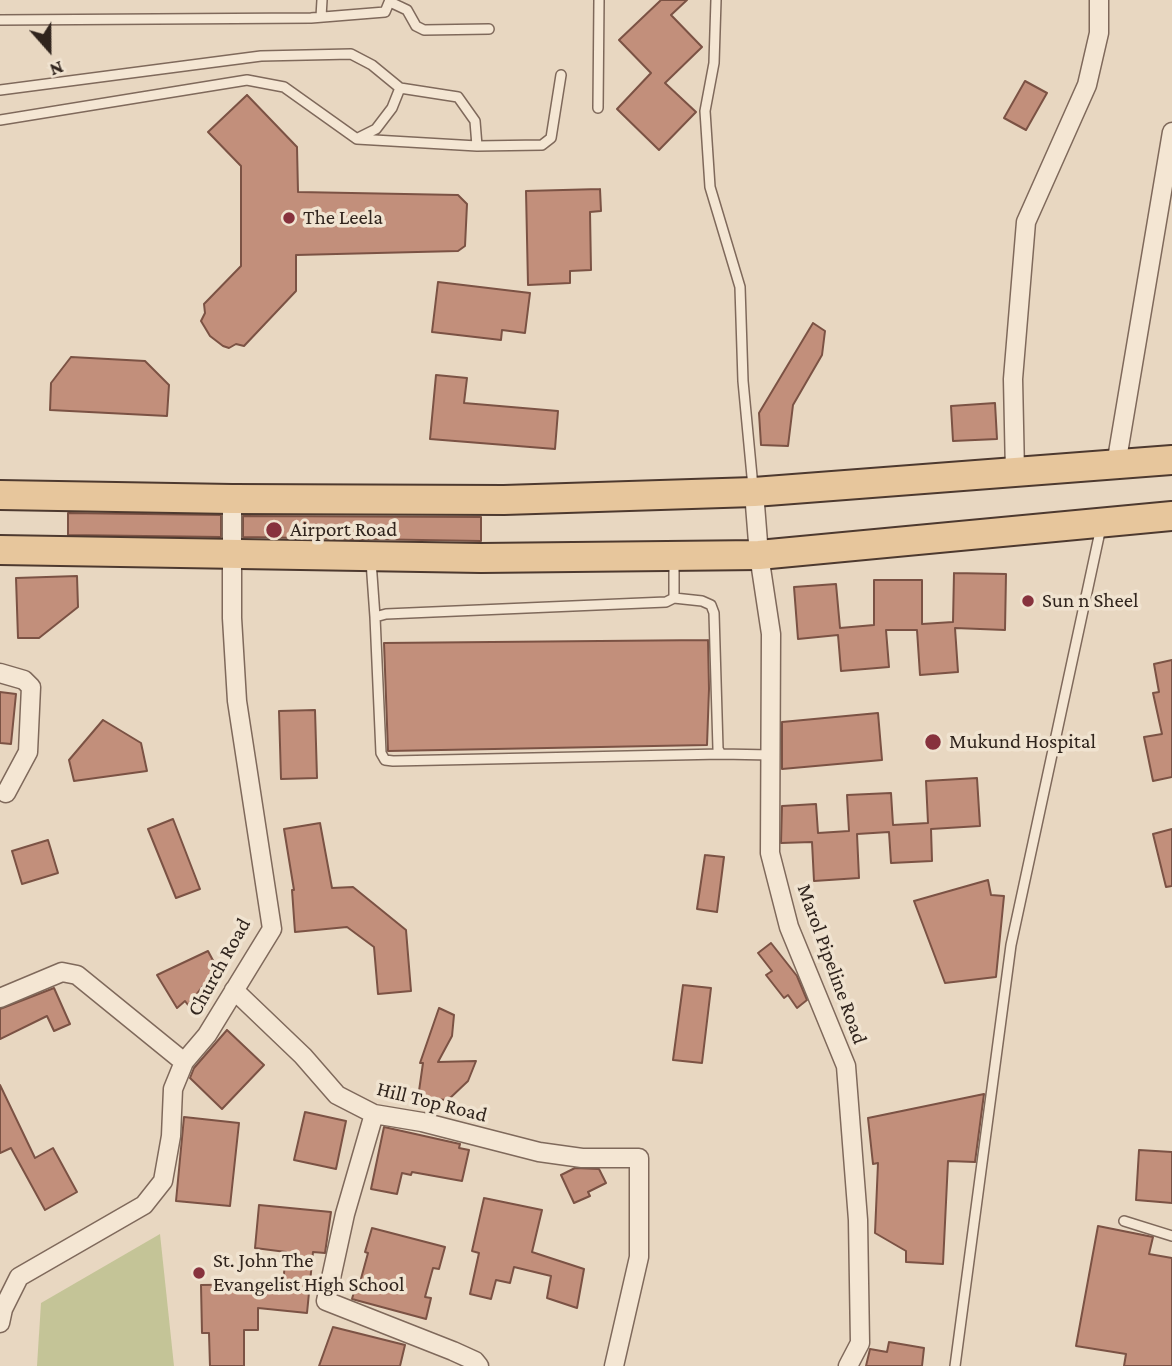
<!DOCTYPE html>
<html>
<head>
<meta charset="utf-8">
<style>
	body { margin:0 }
	#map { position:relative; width:1172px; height:1366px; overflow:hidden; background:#e8d7c1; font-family:"Crimson Pro",serif }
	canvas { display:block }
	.north { position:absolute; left:14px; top:14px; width:70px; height:70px; -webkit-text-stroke:5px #f0e3d0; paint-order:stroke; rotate:159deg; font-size:19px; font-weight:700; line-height:28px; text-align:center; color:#30241d }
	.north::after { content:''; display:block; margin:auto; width:24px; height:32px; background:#30241d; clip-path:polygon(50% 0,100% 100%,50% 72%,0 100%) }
</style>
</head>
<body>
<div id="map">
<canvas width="1172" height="1366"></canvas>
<div class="north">N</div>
</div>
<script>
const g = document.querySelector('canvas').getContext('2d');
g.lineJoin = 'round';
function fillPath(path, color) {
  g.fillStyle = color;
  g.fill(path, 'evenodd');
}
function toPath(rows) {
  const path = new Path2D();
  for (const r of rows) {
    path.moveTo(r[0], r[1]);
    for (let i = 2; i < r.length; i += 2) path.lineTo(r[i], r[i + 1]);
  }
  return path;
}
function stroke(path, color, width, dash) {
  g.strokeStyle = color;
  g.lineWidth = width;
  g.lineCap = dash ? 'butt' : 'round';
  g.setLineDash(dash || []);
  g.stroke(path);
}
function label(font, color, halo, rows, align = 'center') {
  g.font = font + ' "Crimson Pro",serif';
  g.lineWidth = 7;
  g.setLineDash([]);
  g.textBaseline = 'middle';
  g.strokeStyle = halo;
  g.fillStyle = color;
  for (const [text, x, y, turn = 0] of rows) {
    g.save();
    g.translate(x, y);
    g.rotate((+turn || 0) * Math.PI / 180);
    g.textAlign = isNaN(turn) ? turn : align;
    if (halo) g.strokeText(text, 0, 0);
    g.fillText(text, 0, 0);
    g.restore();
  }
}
fillPath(toPath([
	[160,1234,174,1366,37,1366,41,1303]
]), '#c4c497');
const building = toPath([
	[661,0,687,0,671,15,702,47,665,83,696,112,659,150,617,109,651,73,619,40,661,0],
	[1025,81,1047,93,1026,130,1004,118,1025,81],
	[247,95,297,147,298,192,458,195,467,204,465,246,458,251,296,255,296,291,244,346,236,344,229,348,223,346,210,336,201,321,205,313,204,304,241,266,241,166,208,132,247,95],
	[600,189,601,211,590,212,591,270,570,271,570,283,528,285,526,191,600,189],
	[438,282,530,293,525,333,502,330,501,340,432,332,438,282],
	[813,323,825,331,822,355,793,405,788,446,761,445,759,413,813,323],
	[71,357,145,361,169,385,167,416,50,410,51,383,71,357],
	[436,375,467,378,464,403,558,411,555,449,430,439,436,375],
	[995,403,997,439,953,441,951,406,995,403],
	[68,513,221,515,221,537,68,535,68,513],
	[243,516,481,517,481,541,243,537,243,516],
	[954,573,1006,574,1005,630,955,628,958,672,920,675,917,630,886,630,889,667,841,671,838,635,798,639,794,587,836,584,840,628,874,625,874,580,922,580,922,624,953,622,954,573],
	[77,576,78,607,39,638,18,638,16,578,77,576],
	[708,640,709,689,707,745,388,751,384,643,708,640],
	[1172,660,1172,777,1153,781,1144,737,1162,734,1153,693,1159,692,1154,664,1172,660],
	[0,692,16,694,11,744,0,743,0,692],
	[315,710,317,778,281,779,279,711,315,710],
	[878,713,882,760,782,769,782,722,878,713],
	[103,720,141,743,147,771,74,781,69,760,103,720],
	[977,778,980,826,931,829,932,861,891,863,889,832,857,834,859,878,814,881,812,842,781,843,782,806,816,804,818,833,849,831,847,795,891,793,893,825,928,823,926,781,977,778],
	[173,819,200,889,176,898,148,829,173,819],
	[320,823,332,888,353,887,406,930,411,991,378,994,374,947,347,927,295,932,292,890,294,890,284,829,320,823],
	[1172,829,1172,886,1166,887,1153,834,1172,829],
	[48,840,58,873,22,884,12,851,48,840],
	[705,855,724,857,717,912,697,909,705,855],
	[988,880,991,895,1004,896,996,977,945,983,914,901,988,880],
	[771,943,797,976,807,1000,797,1008,788,995,784,998,766,975,772,971,758,953,771,943],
	[208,951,217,968,188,1005,185,1001,177,1008,157,975,208,951],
	[683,985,711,988,702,1063,673,1060,683,985],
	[54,988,70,1024,54,1031,47,1016,0,1039,0,1009,54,988],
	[439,1008,454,1015,452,1036,438,1062,476,1061,468,1081,448,1100,418,1098,423,1063,420,1063,439,1008],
	[227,1030,264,1065,222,1109,190,1078,194,1068,227,1030],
	[0,1085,35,1158,53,1148,77,1192,45,1210,11,1148,0,1153,0,1085],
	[984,1094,975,1162,948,1161,943,1264,906,1262,906,1251,875,1233,878,1163,873,1164,868,1118,984,1094],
	[305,1112,346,1121,336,1169,294,1160,305,1112],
	[184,1117,239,1123,230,1206,176,1201,184,1117],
	[384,1127,460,1144,459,1148,469,1150,462,1181,412,1172,411,1175,402,1173,397,1194,371,1189,384,1127],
	[1139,1150,1172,1152,1172,1203,1136,1200,1139,1150],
	[575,1168,599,1169,606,1183,588,1192,590,1196,574,1203,561,1175,575,1168],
	[484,1198,542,1210,532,1252,584,1269,577,1308,547,1298,551,1276,514,1267,510,1283,496,1280,491,1299,470,1294,479,1253,472,1251,484,1198],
	[259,1205,331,1212,325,1253,313,1252,307,1313,258,1308,258,1330,244,1330,244,1366,210,1366,209,1333,202,1333,201,1285,283,1284,286,1252,255,1248,259,1205],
	[1098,1226,1153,1237,1149,1254,1172,1258,1172,1366,1124,1366,1126,1354,1076,1346,1098,1226],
	[372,1228,445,1247,439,1269,433,1268,425,1297,431,1298,426,1319,352,1299,356,1285,359,1286,368,1253,365,1252,372,1228],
	[333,1327,405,1345,400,1366,319,1366,333,1327],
	[889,1342,924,1348,922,1366,866,1366,870,1349,887,1352,889,1342]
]);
fillPath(building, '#c28f7b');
stroke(building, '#7b5244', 2);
const lane = toPath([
	[716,0,714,63,705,111,710,187,740,287,743,381,753,487],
	[390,2,407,10,416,26,424,30,489,29],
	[321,17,322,0],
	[0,20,311,18,385,12,390,0],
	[0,90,261,56,351,54,372,65,400,88,458,97,475,121,477,146],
	[598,108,599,0],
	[0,120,247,80,284,87,357,139,477,146,542,145,551,138,561,75],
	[358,138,376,129,392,108,400,88],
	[371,561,375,617,386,614,666,602,674,598,674,560],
	[674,598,702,601,711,605,714,613,718,749,721,754],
	[375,617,381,753,385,760,393,761,721,754,771,755],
	[1124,1221,1172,1236],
	[955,1366,1011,945,1101,527]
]);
const street = toPath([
	[1116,465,1172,132],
	[1015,473,1013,379,1026,222,1087,85,1099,33,1099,0],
	[754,492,759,555,771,634,770,853,789,927,846,1066,858,1220,860,1343,848,1366],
	[0,673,24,680,31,687,28,752,6,793],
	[234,990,303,1056,337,1095,374,1114,422,1122,539,1152,582,1158,639,1158,639,1257,614,1366],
	[0,998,62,972,77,975,184,1062],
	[374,1114,345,1214,326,1301,453,1351,475,1361,479,1366],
	[0,1323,3,1309,19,1277,144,1205,163,1181,171,1136,173,1089,184,1062,207,1035,272,929,237,701,232,618,232,499]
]);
const primary = toPath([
	[0,495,232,499,504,500,754,492,1172,460],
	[0,550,481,558,759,555,1172,516]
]);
stroke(lane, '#7f695b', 12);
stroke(street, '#7f695b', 21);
stroke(primary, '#4d392f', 32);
stroke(lane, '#f4e6d3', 9);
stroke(street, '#f4e6d3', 18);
stroke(primary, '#e7c69c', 28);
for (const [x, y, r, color] of [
	[289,218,7,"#87323d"],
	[274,530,9,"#87323d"],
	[1028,601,7,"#87323d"],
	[933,742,9,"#87323d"],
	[199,1273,7,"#87323d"]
]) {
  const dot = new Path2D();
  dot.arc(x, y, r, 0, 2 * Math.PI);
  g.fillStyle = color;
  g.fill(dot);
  stroke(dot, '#f0e3d0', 2.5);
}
label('21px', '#30241d', '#f0e3d0', [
	["The Leela",303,218],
	["Airport Road",290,530],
	["Sun n Sheel",1042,601],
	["Mukund Hospital",949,742],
	["St. John The",213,1261],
	["Evangelist High School",213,1285]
], 'left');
label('21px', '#30241d', '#f0e3d0', [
	["Marol Pipeline Road",832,964,70],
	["Church Road",219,967,-61],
	["Hill Top Road",432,1102,14]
]);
</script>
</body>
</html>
